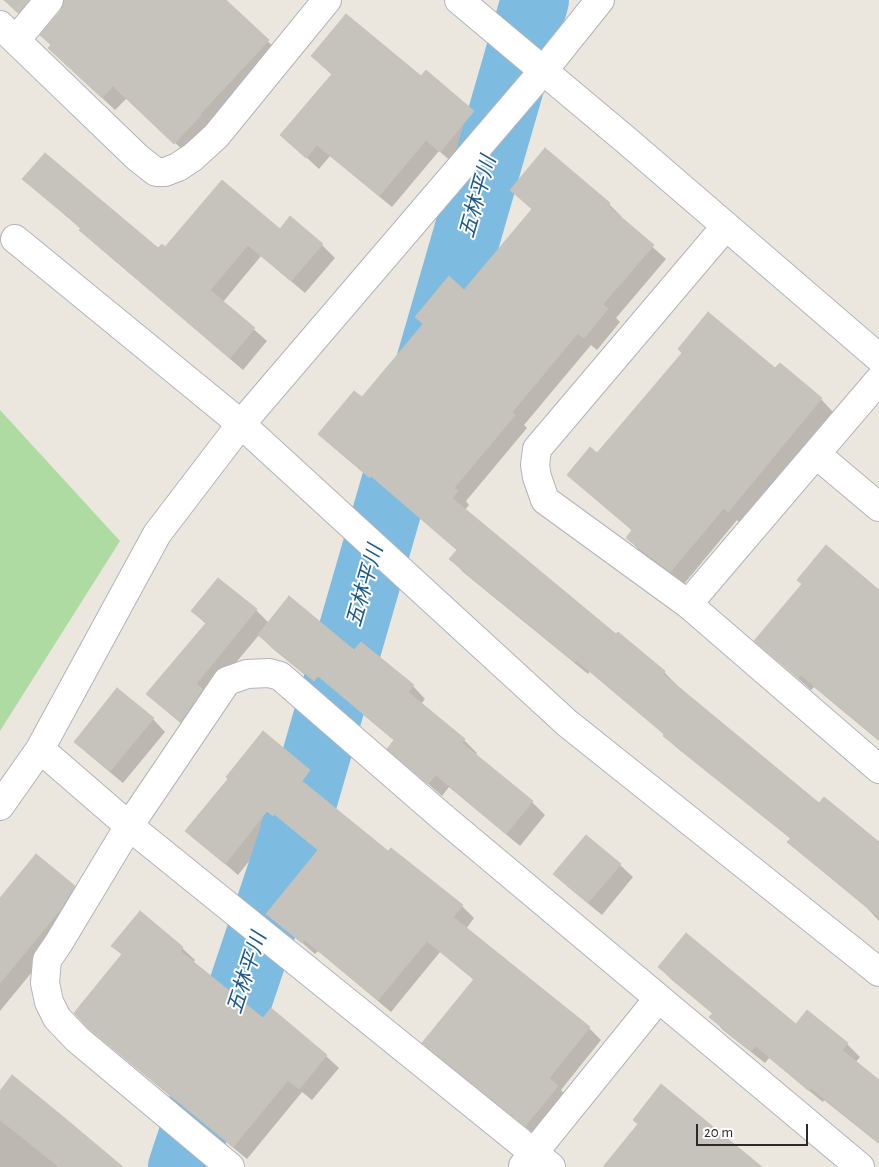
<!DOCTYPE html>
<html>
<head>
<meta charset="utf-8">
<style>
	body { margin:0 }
	#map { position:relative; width:879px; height:1167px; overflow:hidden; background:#ebe7de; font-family:"Alegreya Sans",sans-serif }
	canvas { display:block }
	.scale { position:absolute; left:696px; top:1124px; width:112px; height:22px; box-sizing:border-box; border:2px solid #2a2a2a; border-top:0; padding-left:6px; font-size:15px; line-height:18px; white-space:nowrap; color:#2a2a2a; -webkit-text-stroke:4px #fff; paint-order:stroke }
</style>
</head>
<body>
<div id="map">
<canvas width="879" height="1167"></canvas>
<div class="scale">20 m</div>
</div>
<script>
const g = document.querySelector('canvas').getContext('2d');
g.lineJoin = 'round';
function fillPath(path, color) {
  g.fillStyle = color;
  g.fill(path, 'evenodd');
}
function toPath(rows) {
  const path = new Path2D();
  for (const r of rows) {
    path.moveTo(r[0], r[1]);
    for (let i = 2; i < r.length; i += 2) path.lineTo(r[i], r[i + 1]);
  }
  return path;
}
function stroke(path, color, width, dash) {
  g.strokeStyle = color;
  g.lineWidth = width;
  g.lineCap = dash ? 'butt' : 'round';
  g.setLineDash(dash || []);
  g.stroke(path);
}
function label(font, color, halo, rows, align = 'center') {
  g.font = font + ' "Alegreya Sans","Noto Sans JP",sans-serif';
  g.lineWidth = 4;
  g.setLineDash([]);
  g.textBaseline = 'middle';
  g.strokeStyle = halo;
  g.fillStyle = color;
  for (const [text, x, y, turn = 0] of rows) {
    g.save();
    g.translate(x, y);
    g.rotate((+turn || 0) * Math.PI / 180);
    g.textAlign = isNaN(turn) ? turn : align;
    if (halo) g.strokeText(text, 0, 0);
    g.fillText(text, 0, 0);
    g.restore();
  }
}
fillPath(toPath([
	[0,410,120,541,0,731]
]), '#aedba1');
fillPath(toPath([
	[5,0,53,0,31,25],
	[65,0,224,0,281,54,188,155,127,98,115,110,63,61,53,45],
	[312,56,421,78,426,72,486,124,453,163,439,151,392,207,330,156,319,169,282,135,332,75],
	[545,150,609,204,622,217,620,218,666,259,616,318,620,322,597,350,591,345,524,425,527,428,466,501,469,505,465,510,616,635,618,633,664,672,677,685,676,686,820,804,879,842,879,921,867,908,802,854,789,842,791,839,677,748,665,735,590,671,588,674,463,572,451,559,458,550,385,488,383,489,333,447,320,434,362,399,465,291,533,210,511,190],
	[24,179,159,250,280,230,322,245,335,258,305,293,261,256,223,302,267,341,243,370,94,243,82,230],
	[775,370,821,399,833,412,741,524,737,520,684,584,640,551,628,538,633,531,569,475,597,455],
	[219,579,256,610,269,623,355,652,413,686,425,699,421,704,464,740,477,753,475,755,532,802,545,815,520,846,449,787,442,796,402,761,395,741,331,688,327,693,272,648,259,635,208,696,193,734,148,694,206,624,193,611],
	[879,591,879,741,814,687,811,690,769,653],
	[153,719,165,732,123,783,88,754,76,742],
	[264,733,322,783,314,793,388,853,462,906,474,918,466,929,589,1028,601,1040,561,1090,569,1099,538,1137,436,1055,424,1043,474,980,440,952,391,1012,318,951,315,954,268,913,319,851,287,826,286,827,280,822,238,875,187,831,230,779],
	[620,865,633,877,602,915,568,887,555,874],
	[74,887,87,899,73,922,0,1011,0,900],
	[113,946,182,948,195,960,193,963,263,1020,326,1056,339,1068,312,1100,302,1092,247,1159,102,1040,75,1013,122,955],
	[659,967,796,1025,807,1012,847,1044,860,1057,855,1063,879,1082,879,1144,824,1100,823,1102,769,1058,765,1063,723,1030,711,1017,713,1014,672,980],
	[0,1093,121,1167,0,1167]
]), '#0003');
stroke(toPath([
	[182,1167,291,843,535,0]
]), '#7dbbe1', 68);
const building = toPath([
	[4,0,29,0,18,13,4,0],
	[64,0,226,0,269,40,200,114,201,115,174,144,113,86,102,98,48,48,51,45,40,35,61,10,64,0],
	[346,14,421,76,426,70,474,111,440,152,426,140,379,196,317,145,306,158,280,135,332,74,311,56,346,14],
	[545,148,610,203,608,206,654,245,603,304,608,309,584,338,578,333,512,412,515,415,454,488,458,491,452,498,616,634,618,632,665,671,663,674,819,803,824,797,879,842,879,917,787,842,791,838,663,736,664,734,576,660,575,662,449,559,457,550,371,476,370,478,318,434,354,391,362,397,423,324,415,317,449,276,464,290,532,209,510,190,545,148],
	[45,153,158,248,162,244,165,247,222,180,280,229,290,216,323,244,291,281,248,245,210,290,255,328,230,358,79,230,81,228,22,179,45,153],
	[708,312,775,368,780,363,822,398,728,512,724,508,670,572,626,538,632,530,567,475,590,447,597,453,682,353,678,349,708,312],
	[826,545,879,590,879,740,801,675,798,678,754,641,802,584,797,580,826,545],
	[218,578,257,609,196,684,203,689,180,722,146,694,206,623,191,611,218,578],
	[289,596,354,650,361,642,414,685,408,692,465,739,462,743,533,801,506,834,436,775,428,784,387,749,394,740,318,676,314,681,258,635,289,596],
	[117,688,154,718,110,771,74,742,117,688],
	[263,731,310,770,302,781,388,851,391,848,463,905,453,917,590,1027,549,1078,558,1086,525,1126,422,1043,474,979,427,941,378,1000,305,940,302,943,266,914,318,850,274,814,273,816,267,811,225,864,185,831,228,779,226,777,263,731],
	[586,835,621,864,588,903,553,874,586,835],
	[36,854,75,886,60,910,0,983,0,898,36,854],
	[140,911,183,947,180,951,263,1018,271,1008,327,1055,299,1089,288,1080,233,1147,88,1028,74,1013,122,954,111,946,140,911],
	[686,933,796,1024,807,1010,848,1043,842,1050,879,1080,879,1143,811,1088,809,1091,756,1046,751,1051,709,1017,713,1013,658,967,686,933],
	[12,1075,61,1115,123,1167,59,1167,23,1138,0,1120,0,1091,12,1075],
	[661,1084,762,1167,603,1167,638,1124,633,1120,661,1084]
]);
fillPath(building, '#c6c3bd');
stroke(building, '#c6c3b8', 1);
const minor = toPath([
	[459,0,626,140,879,358],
	[0,25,138,158,156,172,165,172,178,167,193,157,216,136,327,0],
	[16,40,49,0],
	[726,226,537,449,535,465,537,477,545,500,688,604,879,769],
	[816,454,879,507],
	[688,604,879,380],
	[40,749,129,826,551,1167],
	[0,806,40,749,157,534,241,424,15,239],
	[523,1166,658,999],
	[230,1167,77,1039,57,1018,49,1002,45,983,47,960,58,944,129,826,227,681,247,674,269,673,280,676,440,815,860,1167]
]);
const tertiary = toPath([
	[600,0,543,71,241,424,567,723,879,972]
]);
stroke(minor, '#b2b3bc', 30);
stroke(tertiary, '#b2b3bc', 30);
stroke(minor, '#fff', 28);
stroke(tertiary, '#fff', 28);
label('italic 21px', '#1d598c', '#fff', [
	["五林平川",478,197,-74],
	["五林平川",365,586,-74],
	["五林平川",247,973,-72]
]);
</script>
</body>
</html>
